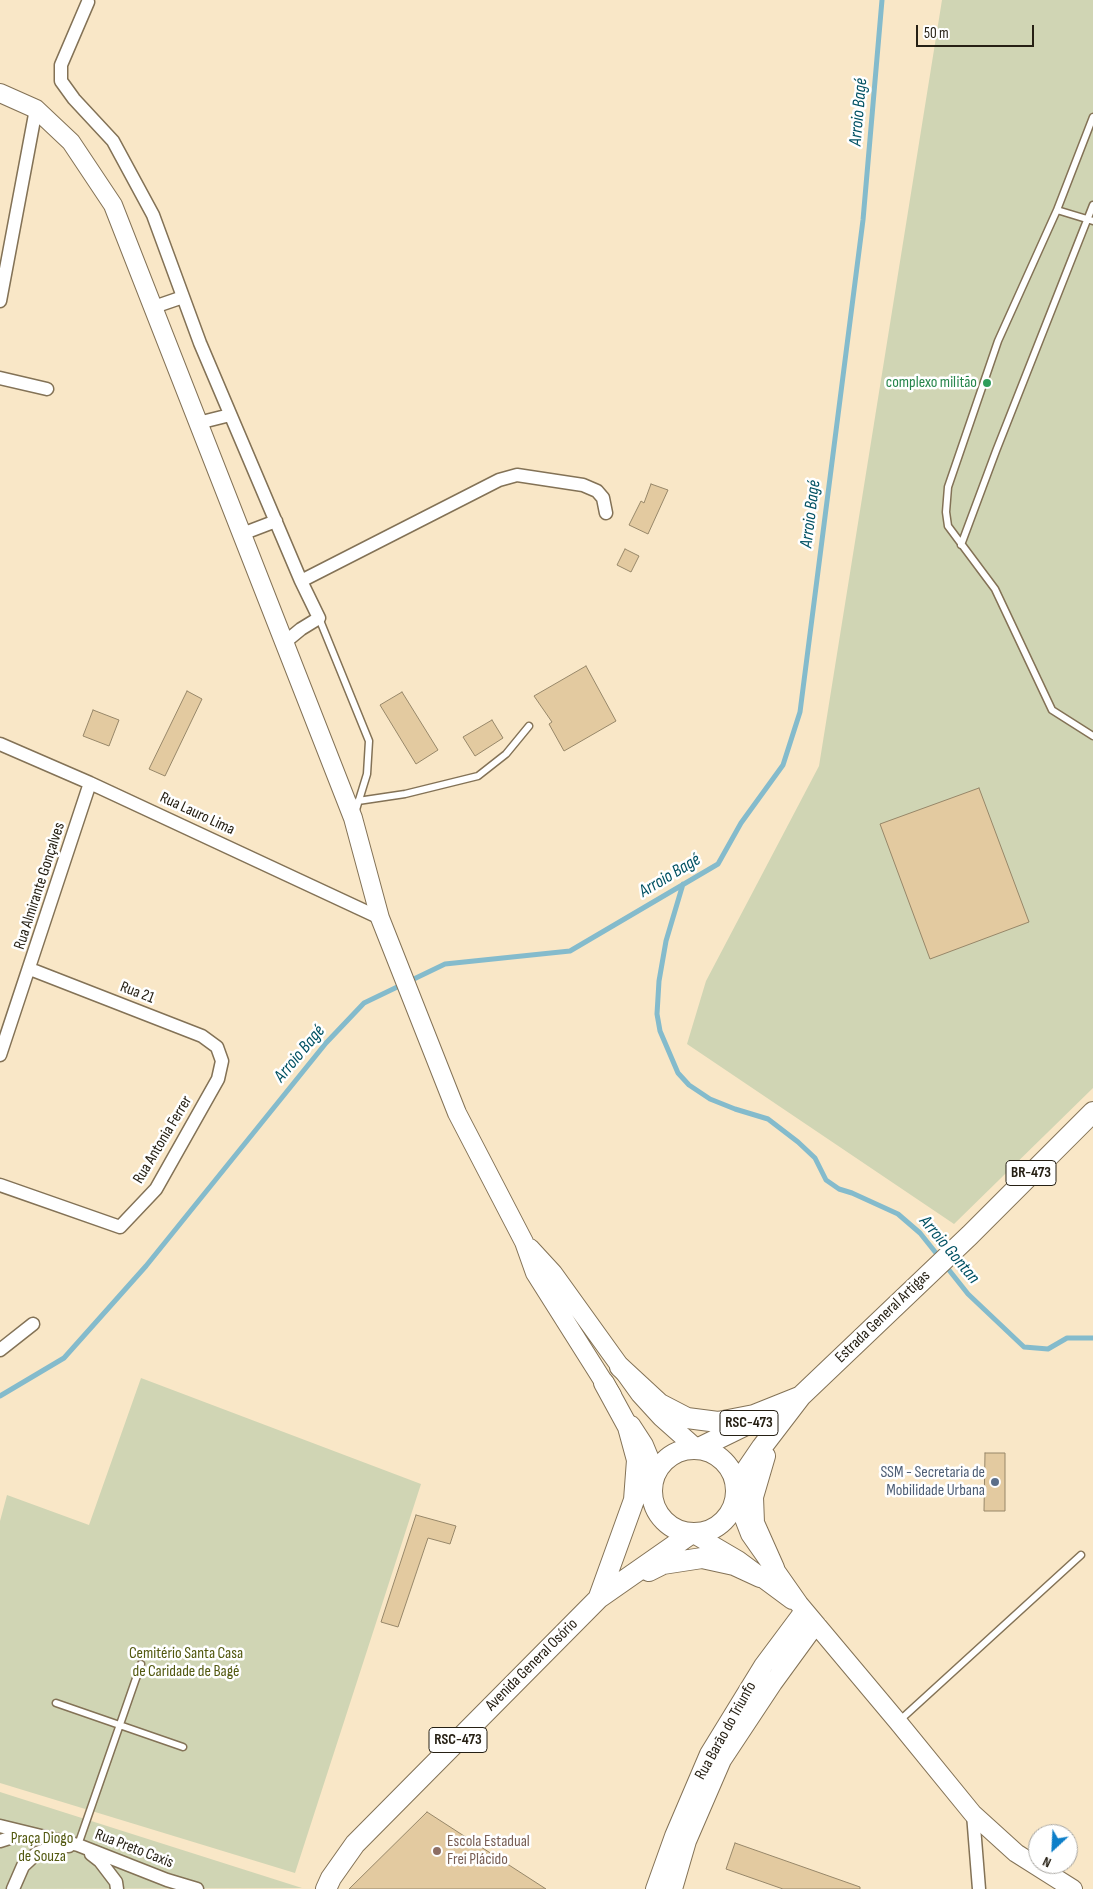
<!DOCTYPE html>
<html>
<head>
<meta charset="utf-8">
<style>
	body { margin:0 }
	#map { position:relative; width:1093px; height:1889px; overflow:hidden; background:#f9e7c7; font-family:"Sofia Sans Condensed",sans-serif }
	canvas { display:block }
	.north { position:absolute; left:1028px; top:1824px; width:50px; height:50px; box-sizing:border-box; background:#fff; border:1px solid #a8a6a1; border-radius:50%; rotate:205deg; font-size:14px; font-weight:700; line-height:20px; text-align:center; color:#262014 }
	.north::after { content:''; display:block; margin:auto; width:18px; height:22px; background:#0d7fc9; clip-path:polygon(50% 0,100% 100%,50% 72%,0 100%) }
	.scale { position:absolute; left:916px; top:25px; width:118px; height:22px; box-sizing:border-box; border:2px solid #262014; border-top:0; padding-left:6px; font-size:15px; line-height:18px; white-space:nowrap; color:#262014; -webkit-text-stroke:4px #fff; paint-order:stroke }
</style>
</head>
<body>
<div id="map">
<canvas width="1093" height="1889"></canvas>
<div class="north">N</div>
<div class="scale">50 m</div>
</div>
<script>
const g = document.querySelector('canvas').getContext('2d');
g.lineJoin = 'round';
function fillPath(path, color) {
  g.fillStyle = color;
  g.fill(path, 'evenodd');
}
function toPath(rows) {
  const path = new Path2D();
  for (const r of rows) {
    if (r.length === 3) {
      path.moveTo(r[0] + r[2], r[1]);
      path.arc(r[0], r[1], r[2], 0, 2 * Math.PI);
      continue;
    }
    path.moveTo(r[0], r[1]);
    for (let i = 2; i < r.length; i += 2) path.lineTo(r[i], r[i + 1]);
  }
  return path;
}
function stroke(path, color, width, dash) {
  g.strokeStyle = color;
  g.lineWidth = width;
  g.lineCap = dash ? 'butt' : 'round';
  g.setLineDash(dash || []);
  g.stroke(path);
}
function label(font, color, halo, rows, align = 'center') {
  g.font = font + ' "Sofia Sans Condensed",sans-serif';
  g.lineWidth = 5;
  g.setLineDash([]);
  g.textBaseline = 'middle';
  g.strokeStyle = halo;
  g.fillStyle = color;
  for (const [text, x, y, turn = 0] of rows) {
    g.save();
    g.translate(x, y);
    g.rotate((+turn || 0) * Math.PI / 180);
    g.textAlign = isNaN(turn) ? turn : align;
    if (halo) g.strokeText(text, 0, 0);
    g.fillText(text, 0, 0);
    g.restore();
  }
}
fillPath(toPath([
	[942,0,1093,0,1093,1088,954,1224,687,1044,706,981,819,766],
	[141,1378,421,1484,295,1873,0,1783,0,1521,7,1495,89,1525],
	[0,1792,302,1888,0,1889]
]), '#d0d5b4');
stroke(toPath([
	[683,884,666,941,659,981,657,1014,660,1031,678,1073,689,1085,710,1099,735,1109,768,1119,798,1142,815,1158,826,1180,839,1189,852,1193,898,1214,920,1233,940,1258],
	[945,1265,968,1294,1024,1347,1048,1349,1067,1338,1093,1338],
	[0,1396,64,1358,146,1266,326,1043,364,1003,445,964,570,951,718,864,741,823,783,765,800,712,863,220,882,0]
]), '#84bbcc', 5);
const building = toPath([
	[651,484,668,490,648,534,629,525,641,501,644,503,651,484],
	[625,549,639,556,631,572,617,565,625,549],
	[586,666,616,721,564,751,549,724,552,722,534,696,586,666],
	[187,691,202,699,165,776,149,769,187,691],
	[402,692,438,750,416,764,380,705,402,692],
	[93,710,119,720,109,746,83,736,93,710],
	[492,720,503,738,475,756,463,737,492,720],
	[979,788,1029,922,930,959,880,824,979,788],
	[985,1453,1005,1453,1005,1511,984,1511,985,1453],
	[416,1515,456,1526,450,1544,428,1538,398,1627,381,1622,416,1515],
	[427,1812,546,1889,349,1889,427,1812],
	[735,1843,860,1887,860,1889,783,1889,726,1869,735,1843]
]);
fillPath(building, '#e3caa0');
stroke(building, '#978769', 1);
const lane = toPath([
	[1057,210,1093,117],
	[1093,221,1057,210,998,341,948,487,946,512,948,526,995,589,1052,710,1093,736],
	[961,545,996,451,1093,205],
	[319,618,369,741,367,774,355,813],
	[358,801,405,794,478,776,506,754,529,726],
	[56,1703,183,1747],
	[899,1721,1081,1555],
	[78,1845,141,1664]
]);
const street = toPath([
	[88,2,61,65,61,81,74,99,113,141,153,215,200,343,301,581],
	[0,301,36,109],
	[154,307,183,297],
	[0,378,47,389],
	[198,423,230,415],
	[242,534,276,521],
	[284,643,301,629,319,618,301,581,499,480,517,475,583,485,597,491,603,498,606,513],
	[0,744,90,783,380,918],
	[0,1055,90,783],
	[0,1185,120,1227,156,1189,218,1079,222,1061,217,1047,202,1036,30,969],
	[0,1350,33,1324],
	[973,1814,979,1889],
	[0,1826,78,1845,167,1880,197,1889],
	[0,1841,25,1833],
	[91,1854,100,1861,116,1882,117,1889],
	[13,1889,23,1866,37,1853,55,1846,69,1846]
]);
const secondary = toPath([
	[0,93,36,109,71,142,113,205,353,818,380,918,457,1113,524,1242,535,1273,612,1395],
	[530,1248,553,1273,640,1394,661,1417,697,1449],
	[631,1425,644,1445,656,1474],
	[736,1498,750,1534,799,1604,898,1722,973,1814,1016,1853,1073,1889],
	[692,1533,738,1560,792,1600],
	[655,1889,674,1836,709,1754,763,1666,804,1611],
	[673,1889,687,1841,722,1760,773,1683,816,1624]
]);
const primary = toPath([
	[620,1367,660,1404,687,1418,718,1422,754,1415,799,1397],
	[694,1491,42],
	[697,1449,748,1424],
	[765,1456,753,1497,754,1523,774,1568],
	[736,1498,747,1469,762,1447,801,1396,970,1235,1093,1112],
	[649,1571,663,1564,702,1558,734,1565,760,1577],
	[599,1597,634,1500,637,1460,628,1427,604,1383],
	[326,1889,331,1878,355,1844,599,1598,692,1533]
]);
stroke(lane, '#837256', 9);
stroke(street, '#837256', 15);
stroke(secondary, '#837256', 20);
stroke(primary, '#837256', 22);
stroke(lane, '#fff', 6);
stroke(street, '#fff', 12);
stroke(secondary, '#fff', 18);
stroke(primary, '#fff', 20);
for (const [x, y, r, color] of [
	[987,383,5,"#2e9e5b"],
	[995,1482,5,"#5c6f8a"],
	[437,1851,5,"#8d6e63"]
]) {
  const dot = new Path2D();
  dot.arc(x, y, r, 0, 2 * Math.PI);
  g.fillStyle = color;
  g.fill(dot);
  stroke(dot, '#fff', 2);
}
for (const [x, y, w] of [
	[1031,1173,50],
	[749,1423,58],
	[458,1740,58]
]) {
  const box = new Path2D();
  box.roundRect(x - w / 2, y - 12.5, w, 25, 4);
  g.fillStyle = '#fff';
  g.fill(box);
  stroke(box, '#262014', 1);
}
label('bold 15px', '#262014', null, [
	["BR-473",1031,1173],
	["RSC-473",749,1423],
	["RSC-473",458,1740]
]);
label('16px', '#27864d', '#fff', [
	["complexo militão",977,383]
], 'right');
label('16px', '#262014', '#fff', [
	["Rua Lauro Lima",197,814,25],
	["Rua Almirante Gonçalves",40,886,-72],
	["Rua 21",137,993,21],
	["Rua Antonia Ferrer",163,1140,-59],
	["Estrada General Artigas",883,1317,-44],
	["Avenida General Osório",532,1665,-45],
	["Rua Barão do Triunfo",726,1731,-61],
	["Rua Preto Caxis",134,1849,21]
]);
label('16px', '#4e5e75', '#fff', [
	["SSM - Secretaria de",985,1473],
	["Mobilidade Urbana",985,1491]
], 'right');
label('16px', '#52580f', '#fff', [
	["Cemitério Santa Casa",186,1654],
	["de Caridade de Bagé",186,1672],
	["Praça Diogo",42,1839],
	["de Souza",42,1857]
]);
label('16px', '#785e54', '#fff', [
	["Escola Estadual",447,1842],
	["Frei Plácido",447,1860]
], 'left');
label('italic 18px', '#005163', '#fff', [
	["Arroio Bagé",859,112,-85],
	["Arroio Bagé",811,514,-83],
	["Arroio Bagé",670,876,-31],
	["Arroio Bagé",300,1054,-50],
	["Arroio Gontan",949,1250,50]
]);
</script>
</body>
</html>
